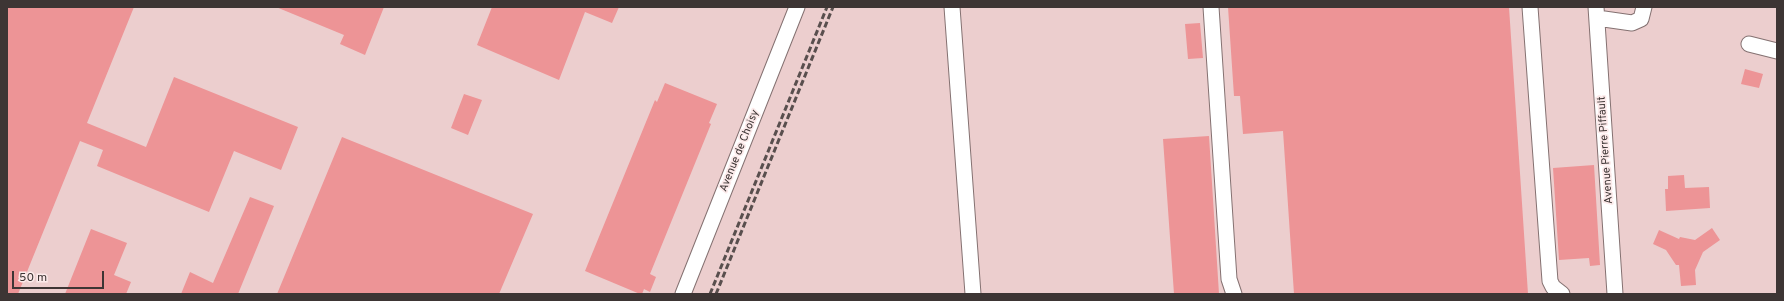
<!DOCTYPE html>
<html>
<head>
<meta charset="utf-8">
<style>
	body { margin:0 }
	#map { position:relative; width:1784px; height:301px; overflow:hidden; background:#f2dcdb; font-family:Overpass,sans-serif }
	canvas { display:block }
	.frame { position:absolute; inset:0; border:8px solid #3d3534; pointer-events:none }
	.scale { position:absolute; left:12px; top:271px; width:92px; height:18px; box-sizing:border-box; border:2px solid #3d3534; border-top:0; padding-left:5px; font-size:12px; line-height:14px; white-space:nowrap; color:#3d3534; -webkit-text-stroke:3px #fceaea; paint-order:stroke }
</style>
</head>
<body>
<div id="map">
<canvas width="1784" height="301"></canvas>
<div class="frame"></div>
<div class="scale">50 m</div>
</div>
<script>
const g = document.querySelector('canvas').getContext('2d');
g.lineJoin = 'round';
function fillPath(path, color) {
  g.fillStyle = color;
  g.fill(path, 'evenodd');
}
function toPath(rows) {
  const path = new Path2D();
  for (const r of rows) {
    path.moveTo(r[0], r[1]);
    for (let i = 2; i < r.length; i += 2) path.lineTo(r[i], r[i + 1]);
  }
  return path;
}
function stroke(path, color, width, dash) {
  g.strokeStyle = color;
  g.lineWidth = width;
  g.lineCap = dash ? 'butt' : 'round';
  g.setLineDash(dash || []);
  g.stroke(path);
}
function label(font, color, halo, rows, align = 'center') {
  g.font = font + ' Overpass,sans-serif';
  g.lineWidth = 3.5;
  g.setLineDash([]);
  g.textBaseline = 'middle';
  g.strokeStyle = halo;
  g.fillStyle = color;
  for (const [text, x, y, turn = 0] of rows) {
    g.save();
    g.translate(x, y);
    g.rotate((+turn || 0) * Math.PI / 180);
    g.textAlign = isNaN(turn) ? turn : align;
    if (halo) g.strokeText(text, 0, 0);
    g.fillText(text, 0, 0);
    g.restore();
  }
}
fillPath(toPath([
	[7,7,1777,7,1777,294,7,294]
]), '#eccece');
fillPath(toPath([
	[7,7,134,7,87,123,146,147,174,77,298,127,281,170,234,151,209,212,97,166,103,150,80,141,18,294,7,294],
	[276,7,384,7,365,55,340,44,344,35],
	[492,7,619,7,612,23,585,12,559,80,477,45],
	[1228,7,1509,7,1528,294,1294,294,1283,131,1243,134,1240,96,1234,96],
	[1200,23,1203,58,1188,59,1185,24],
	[1745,69,1763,74,1759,88,1741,84],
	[665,83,717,104,709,123,711,124,650,274,656,277,650,292,644,289,642,294,640,294,585,271,655,100,657,102],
	[464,94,482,100,468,135,451,128],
	[1209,136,1219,294,1174,294,1163,139],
	[342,137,533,214,499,294,277,294],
	[1594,165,1600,265,1590,266,1589,258,1559,260,1553,168],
	[1684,175,1685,188,1709,187,1710,208,1666,211,1665,189,1668,189,1668,176],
	[250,197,274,206,238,294,181,294,190,272,213,283],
	[1712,228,1720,240,1703,252,1695,270,1696,285,1681,286,1679,265,1676,265,1666,250,1653,244,1659,230,1679,239,1680,237,1695,240],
	[91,229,127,243,114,275,131,282,126,294,65,294]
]), '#ed9496');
const minor = toPath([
	[952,7,973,294],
	[1211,7,1229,279,1234,294],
	[1530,7,1550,281,1553,287,1562,294],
	[1596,7,1615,294],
	[1597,18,1632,23,1641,19,1644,7],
	[1749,44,1777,51],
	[683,294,797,7]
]);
stroke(minor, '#847171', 17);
stroke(minor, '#fff', 15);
stroke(toPath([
	[710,294,827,7],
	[716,294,833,7]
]), '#594f4e', 3, [6, 3]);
label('11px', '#3d3534', '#fceaea', [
	["Avenue Pierre Piffault",1606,150,-94],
	["Avenue de Choisy",740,151,-68]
]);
</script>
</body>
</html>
